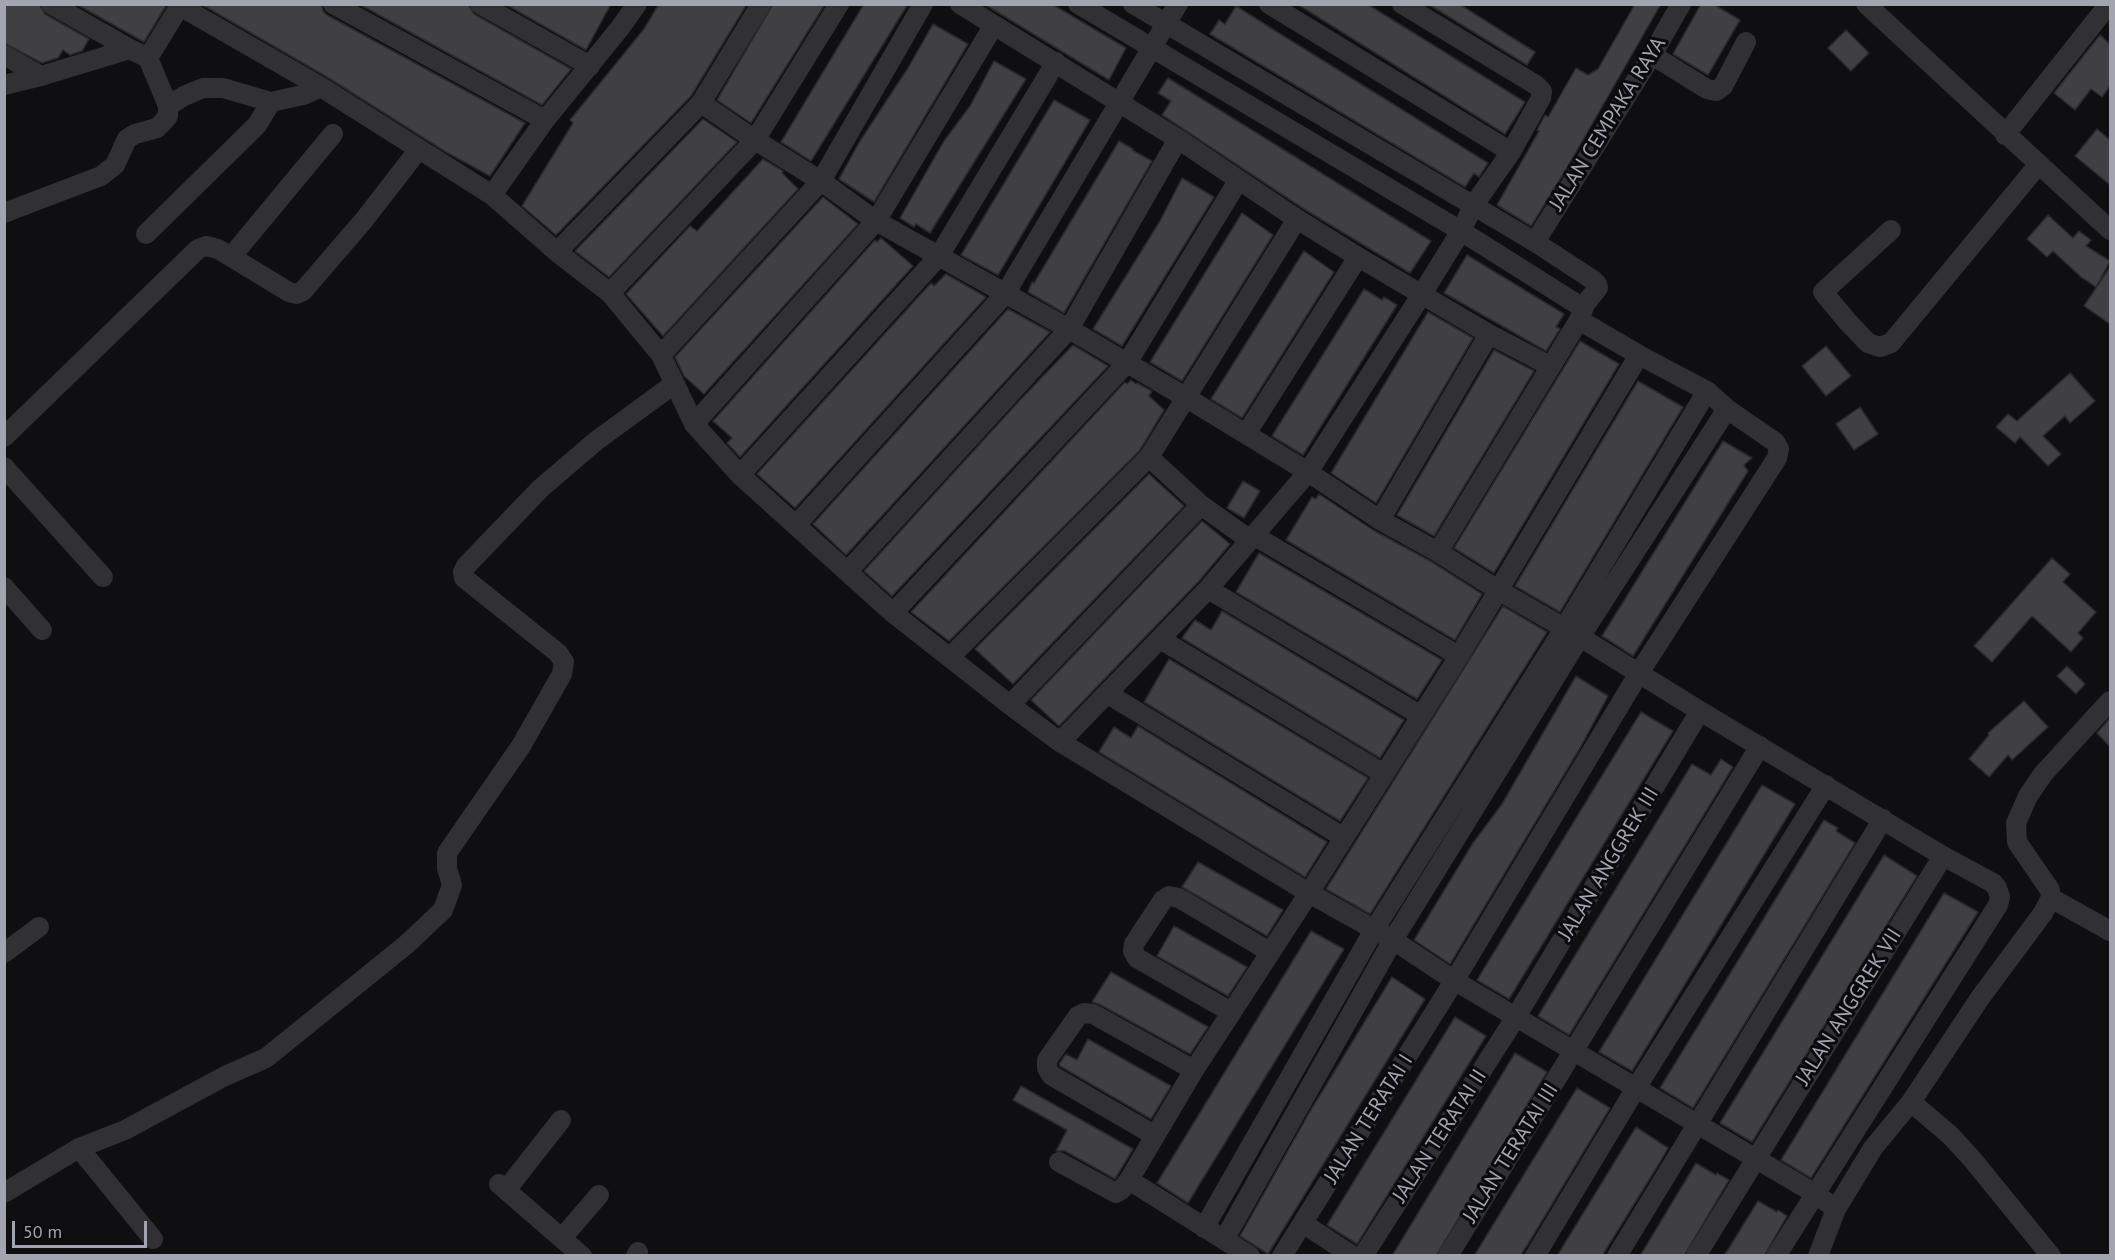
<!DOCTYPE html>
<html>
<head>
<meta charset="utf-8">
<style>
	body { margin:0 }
	#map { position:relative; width:2115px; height:1260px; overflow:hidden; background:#0f0f11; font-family:"PT Sans",sans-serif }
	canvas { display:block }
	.frame { position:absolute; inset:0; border:6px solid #a2a5b0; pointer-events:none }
	.scale { position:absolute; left:12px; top:1221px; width:135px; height:27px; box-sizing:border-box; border:3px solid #a2a5b0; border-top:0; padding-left:8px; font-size:18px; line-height:21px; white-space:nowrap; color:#a2a5b0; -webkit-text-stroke:4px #0b0a0c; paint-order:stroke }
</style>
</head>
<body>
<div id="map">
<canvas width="2115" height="1260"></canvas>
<div class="frame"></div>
<div class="scale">50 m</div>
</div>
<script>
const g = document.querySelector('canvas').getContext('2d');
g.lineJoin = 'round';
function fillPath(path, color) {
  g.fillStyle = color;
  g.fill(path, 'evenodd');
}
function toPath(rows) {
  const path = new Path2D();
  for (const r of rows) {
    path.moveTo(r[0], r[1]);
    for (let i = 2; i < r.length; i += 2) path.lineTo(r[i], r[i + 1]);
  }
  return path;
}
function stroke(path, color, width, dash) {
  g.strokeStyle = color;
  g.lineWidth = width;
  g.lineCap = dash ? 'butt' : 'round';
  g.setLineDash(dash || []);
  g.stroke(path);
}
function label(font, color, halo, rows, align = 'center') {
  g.font = font + ' "PT Sans",sans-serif';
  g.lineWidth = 6;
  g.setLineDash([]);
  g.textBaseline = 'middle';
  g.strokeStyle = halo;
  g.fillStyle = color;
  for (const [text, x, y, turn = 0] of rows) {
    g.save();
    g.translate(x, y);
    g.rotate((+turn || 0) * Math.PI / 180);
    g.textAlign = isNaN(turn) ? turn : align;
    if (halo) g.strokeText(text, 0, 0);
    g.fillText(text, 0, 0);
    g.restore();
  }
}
const building = toPath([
	[4,4,39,4,45,14,89,39,82,51,70,55,63,50,58,58,42,63,4,43,4,4],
	[76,4,167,4,144,42,76,4],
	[201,4,321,4,323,11,327,15,525,123,490,176,446,152,327,77,201,4],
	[359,4,468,4,474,14,571,69,542,105,359,4],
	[505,4,611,4,586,50,505,4],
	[659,4,747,4,691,96,556,235,522,206,573,123,570,120,644,29,659,4],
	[773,4,825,4,751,123,717,100,773,4],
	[864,4,908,4,811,161,781,142,864,4],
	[984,4,1052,4,1126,48,1109,80,984,4],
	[1297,4,1367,4,1525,102,1505,134,1297,4],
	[1428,4,1459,4,1535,52,1527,65,1428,4],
	[1635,4,1661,4,1564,173,1531,226,1497,205,1539,131,1537,130,1545,115,1548,117,1576,68,1588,75,1598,69,1635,4],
	[1701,4,1713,4,1740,20,1708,75,1673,54,1701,4],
	[1236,6,1282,35,1488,163,1479,177,1474,173,1465,187,1210,34,1219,20,1225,24,1236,6],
	[933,24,968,44,874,202,839,179,860,141,908,68,933,24],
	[1846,30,1869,53,1851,71,1828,48,1846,30],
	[2100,35,2110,44,2110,86,2102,97,2091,89,2075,110,2054,93,2100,35],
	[994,61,1026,79,930,233,916,224,914,227,900,218,944,141,970,106,994,61],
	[1168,78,1431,241,1410,273,1304,209,1162,115,1171,101,1158,93,1168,78],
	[1054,100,1090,120,998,275,961,255,1054,100],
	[703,119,737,142,609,277,575,251,703,119],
	[2097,129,2110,140,2110,185,2075,156,2097,129],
	[1119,141,1133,149,1132,150,1152,161,1064,313,1028,292,1032,282,1034,283,1119,141],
	[763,159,783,171,782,173,798,189,663,336,626,294,690,226,697,231,763,159],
	[1182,178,1214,197,1122,346,1093,329,1160,221,1182,178],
	[823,197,858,224,704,394,684,376,675,357,823,197],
	[1242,213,1273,235,1182,381,1150,362,1242,213],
	[2048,215,2073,238,2079,231,2091,240,2086,246,2110,261,2096,287,2081,277,2053,251,2047,257,2027,239,2048,215],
	[881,238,913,266,740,457,727,443,732,438,713,421,875,240,877,242,881,238],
	[1304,251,1334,272,1242,418,1211,399,1304,251],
	[1467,255,1564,314,1556,327,1560,329,1546,351,1444,293,1467,255],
	[2110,267,2110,324,2084,306,2110,267],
	[946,274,986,297,795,508,757,474,931,283,934,286,946,274],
	[1364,289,1382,300,1384,297,1397,305,1303,455,1272,436,1364,289],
	[1008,309,1050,332,846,555,813,524,1008,309],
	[1428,312,1473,338,1376,503,1331,473,1428,312],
	[1580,341,1619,364,1494,573,1454,548,1580,341],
	[1073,345,1108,366,892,596,864,571,1021,399,1073,345],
	[1826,346,1851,376,1826,396,1802,366,1826,346],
	[1494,350,1534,371,1434,536,1397,515,1494,350],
	[2070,373,2095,401,2070,423,2065,416,2043,436,2061,454,2048,466,2020,437,2015,443,1996,427,2008,414,2017,421,2070,373],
	[1131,380,1136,384,1137,383,1152,391,1149,396,1164,410,1140,450,949,641,911,612,1125,382,1127,384,1131,380],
	[1638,381,1683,407,1560,612,1515,586,1638,381],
	[1860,407,1878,434,1854,450,1836,424,1860,407],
	[1723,441,1752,458,1744,465,1748,471,1633,656,1602,636,1723,441],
	[1149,474,1184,506,1013,684,975,649,1149,474],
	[1243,481,1260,491,1244,518,1227,508,1243,481],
	[1319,494,1373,530,1432,562,1482,594,1455,640,1286,540,1312,497,1316,499,1319,494],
	[1202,521,1230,544,1199,581,1059,726,1031,700,1202,521],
	[1259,553,1442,660,1417,699,1236,592,1259,553],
	[2052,558,2070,574,2063,582,2096,612,2078,633,2083,638,2071,652,2032,616,1992,662,1974,646,2052,558],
	[1503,606,1547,632,1370,914,1326,889,1503,606],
	[1222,611,1404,720,1380,758,1182,638,1195,620,1211,630,1222,611],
	[1169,659,1368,778,1340,821,1144,702,1169,659],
	[2067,666,2085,684,2076,694,2057,676,2067,666],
	[1576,676,1608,696,1580,748,1450,964,1414,940,1473,843,1502,804,1576,676],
	[2024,701,2048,727,2012,760,2008,755,1989,777,1969,759,1989,735,1988,733,2024,701],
	[1641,712,1673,731,1509,999,1477,980,1641,712],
	[2110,718,2110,747,2097,733,2110,718],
	[1138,726,1327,842,1305,877,1099,752,1114,727,1131,738,1138,726],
	[1721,759,1733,767,1569,1035,1538,1016,1692,764,1711,775,1721,759],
	[1762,785,1795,804,1632,1071,1599,1052,1762,785],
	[1824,820,1838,828,1836,831,1855,843,1693,1108,1660,1088,1824,820],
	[1884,855,1917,876,1752,1142,1720,1123,1884,855],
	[1198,862,1283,910,1267,936,1182,887,1198,862],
	[1944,893,1978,912,1811,1178,1781,1160,1944,893],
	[1174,926,1247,967,1228,996,1157,956,1174,926],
	[1311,931,1344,949,1188,1203,1157,1183,1311,931],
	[1111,972,1208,1027,1190,1054,1099,1004,1092,1002,1111,972],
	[1392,977,1425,999,1268,1254,1240,1236,1309,1113,1392,977],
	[1455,1017,1486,1036,1357,1244,1327,1225,1455,1017],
	[1088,1039,1171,1086,1151,1119,1060,1066,1059,1064,1066,1054,1077,1060,1088,1039],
	[1515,1053,1547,1072,1436,1256,1392,1256,1515,1053],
	[1021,1086,1133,1149,1115,1179,1065,1151,1056,1151,1067,1130,1013,1100,1021,1086],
	[1577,1088,1610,1108,1528,1244,1520,1256,1474,1256,1577,1088],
	[1636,1127,1668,1148,1660,1162,1602,1256,1557,1256,1636,1127],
	[1696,1163,1716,1175,1717,1173,1729,1180,1684,1256,1640,1256,1696,1163],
	[1758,1201,1777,1212,1778,1210,1787,1216,1764,1256,1724,1256,1758,1201]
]);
fillPath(building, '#3f3f44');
stroke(building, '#2a2a2c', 1.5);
stroke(toPath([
	[51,4,130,49],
	[333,4,545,120],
	[480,4,590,66],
	[761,4,701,103,755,140,821,181,876,221,1069,329,1187,398,1308,472,1380,520,1438,552,1498,590,1580,637,1700,711,1943,856,1993,883,1997,888,2000,897,1998,905,1776,1256],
	[960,4,1178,139,1297,219,1358,257,1489,334,1550,366],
	[1078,4,1461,231,1583,308],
	[1133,4,1535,242,1593,280,1597,284,1598,288,1585,304,1579,320,1639,355,1707,391,1727,409,1775,442,1779,449,1777,458,1639,673,1451,986,1282,1256],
	[1269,4,1511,152],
	[1866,4,2110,230],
	[180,6,321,87,492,195,545,120,620,28,637,4],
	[4,55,41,76],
	[1652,55,1707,89,1716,91,1723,86,1746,42],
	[4,85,41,76,130,49,148,58,181,4],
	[168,106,184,96,203,88,223,88,271,102,303,95,321,87],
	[2005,135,2109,4],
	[492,195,557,252,610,293,661,355,694,424,740,475,893,613,1010,705,1060,742,1309,893,1393,940,1455,981,1814,1193,1836,1209],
	[4,213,101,176,115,165,127,139,135,134,157,128,163,122,168,116,168,106,148,58],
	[1891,230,1823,292,1847,321,1868,343,1880,347,1891,343,2039,164],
	[146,234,257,125,271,102],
	[1535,242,1652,55,1681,4],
	[557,252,701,103],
	[231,257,333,134],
	[610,293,755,140,839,4],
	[661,355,821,181,923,4],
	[694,424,876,221,994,25],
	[1246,434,1358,257],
	[4,437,198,249,206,246,218,249,289,292,296,294,303,291,364,220,419,149],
	[1149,457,1201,505,1250,540],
	[4,467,103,577],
	[740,475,939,256,1056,62],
	[1380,520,1489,334],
	[796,525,1005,294,1178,4],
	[1253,535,1459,656],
	[1438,552,1579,320],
	[848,571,1069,329,1178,139],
	[4,587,42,630],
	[1208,589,1420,715],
	[893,613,1127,363,1238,181],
	[1160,639,1384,774],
	[950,657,1149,457,1297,219],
	[1108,694,1343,837],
	[1010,705,1201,505],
	[1060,742,1208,589,1308,472,1422,294,1461,231,1473,206,1511,152,1541,98,1542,91,1536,85,1402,4],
	[2051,898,2110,931],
	[4,953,39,927],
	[1231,1012,1137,958,1133,951,1134,944,1163,900,1169,896,1179,898,1270,952],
	[1911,1102,1950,1135,1972,1159,2051,1256],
	[1154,1135,1051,1075,1047,1068,1047,1060,1078,1016,1084,1013,1093,1014,1194,1070],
	[79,1148,153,1239],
	[1059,1162,1116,1193,1121,1190,1129,1180,1194,1070,1309,893,1459,656,1639,355],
	[1129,1180,1250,1256],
	[499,1184,582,1256],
	[506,1190,561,1120],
	[4,1193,79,1148,125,1130,225,1076,266,1058,407,944,443,910,452,885,447,868,447,853,521,746,562,674,564,662,558,653,464,578,463,572,466,566,541,488,596,441,674,384],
	[1304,1224,1353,1256],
	[1204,1228,1374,930,1563,630,1707,391],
	[562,1238,599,1195],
	[1224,1240,1393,940,1580,637,1727,409],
	[636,1256,638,1252],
	[1363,1256,1514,1020,1700,711],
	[1448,1256,1760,746],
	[1535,1256,1636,1088,1826,785],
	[1617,1256,1883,819],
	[1696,1256,1943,856],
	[1818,1256,1836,1209,1873,1148,1911,1102,1980,998,2043,913,2051,898,2050,890,2017,842,2016,823,2028,796,2043,774,2110,701]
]), '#313135', 20);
label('21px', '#a2a5b0', '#0b0a0c', [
	["JALAN CEMPAKA RAYA",1608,124,-58],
	["JALAN ANGGREK III",1609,864,-59],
	["JALAN ANGGREK VII",1849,1007,-58],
	["JALAN TERATAI I",1369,1119,-58],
	["JALAN TERATAI II",1440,1136,-57],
	["JALAN TERATAI III",1511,1153,-58]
]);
</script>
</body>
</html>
